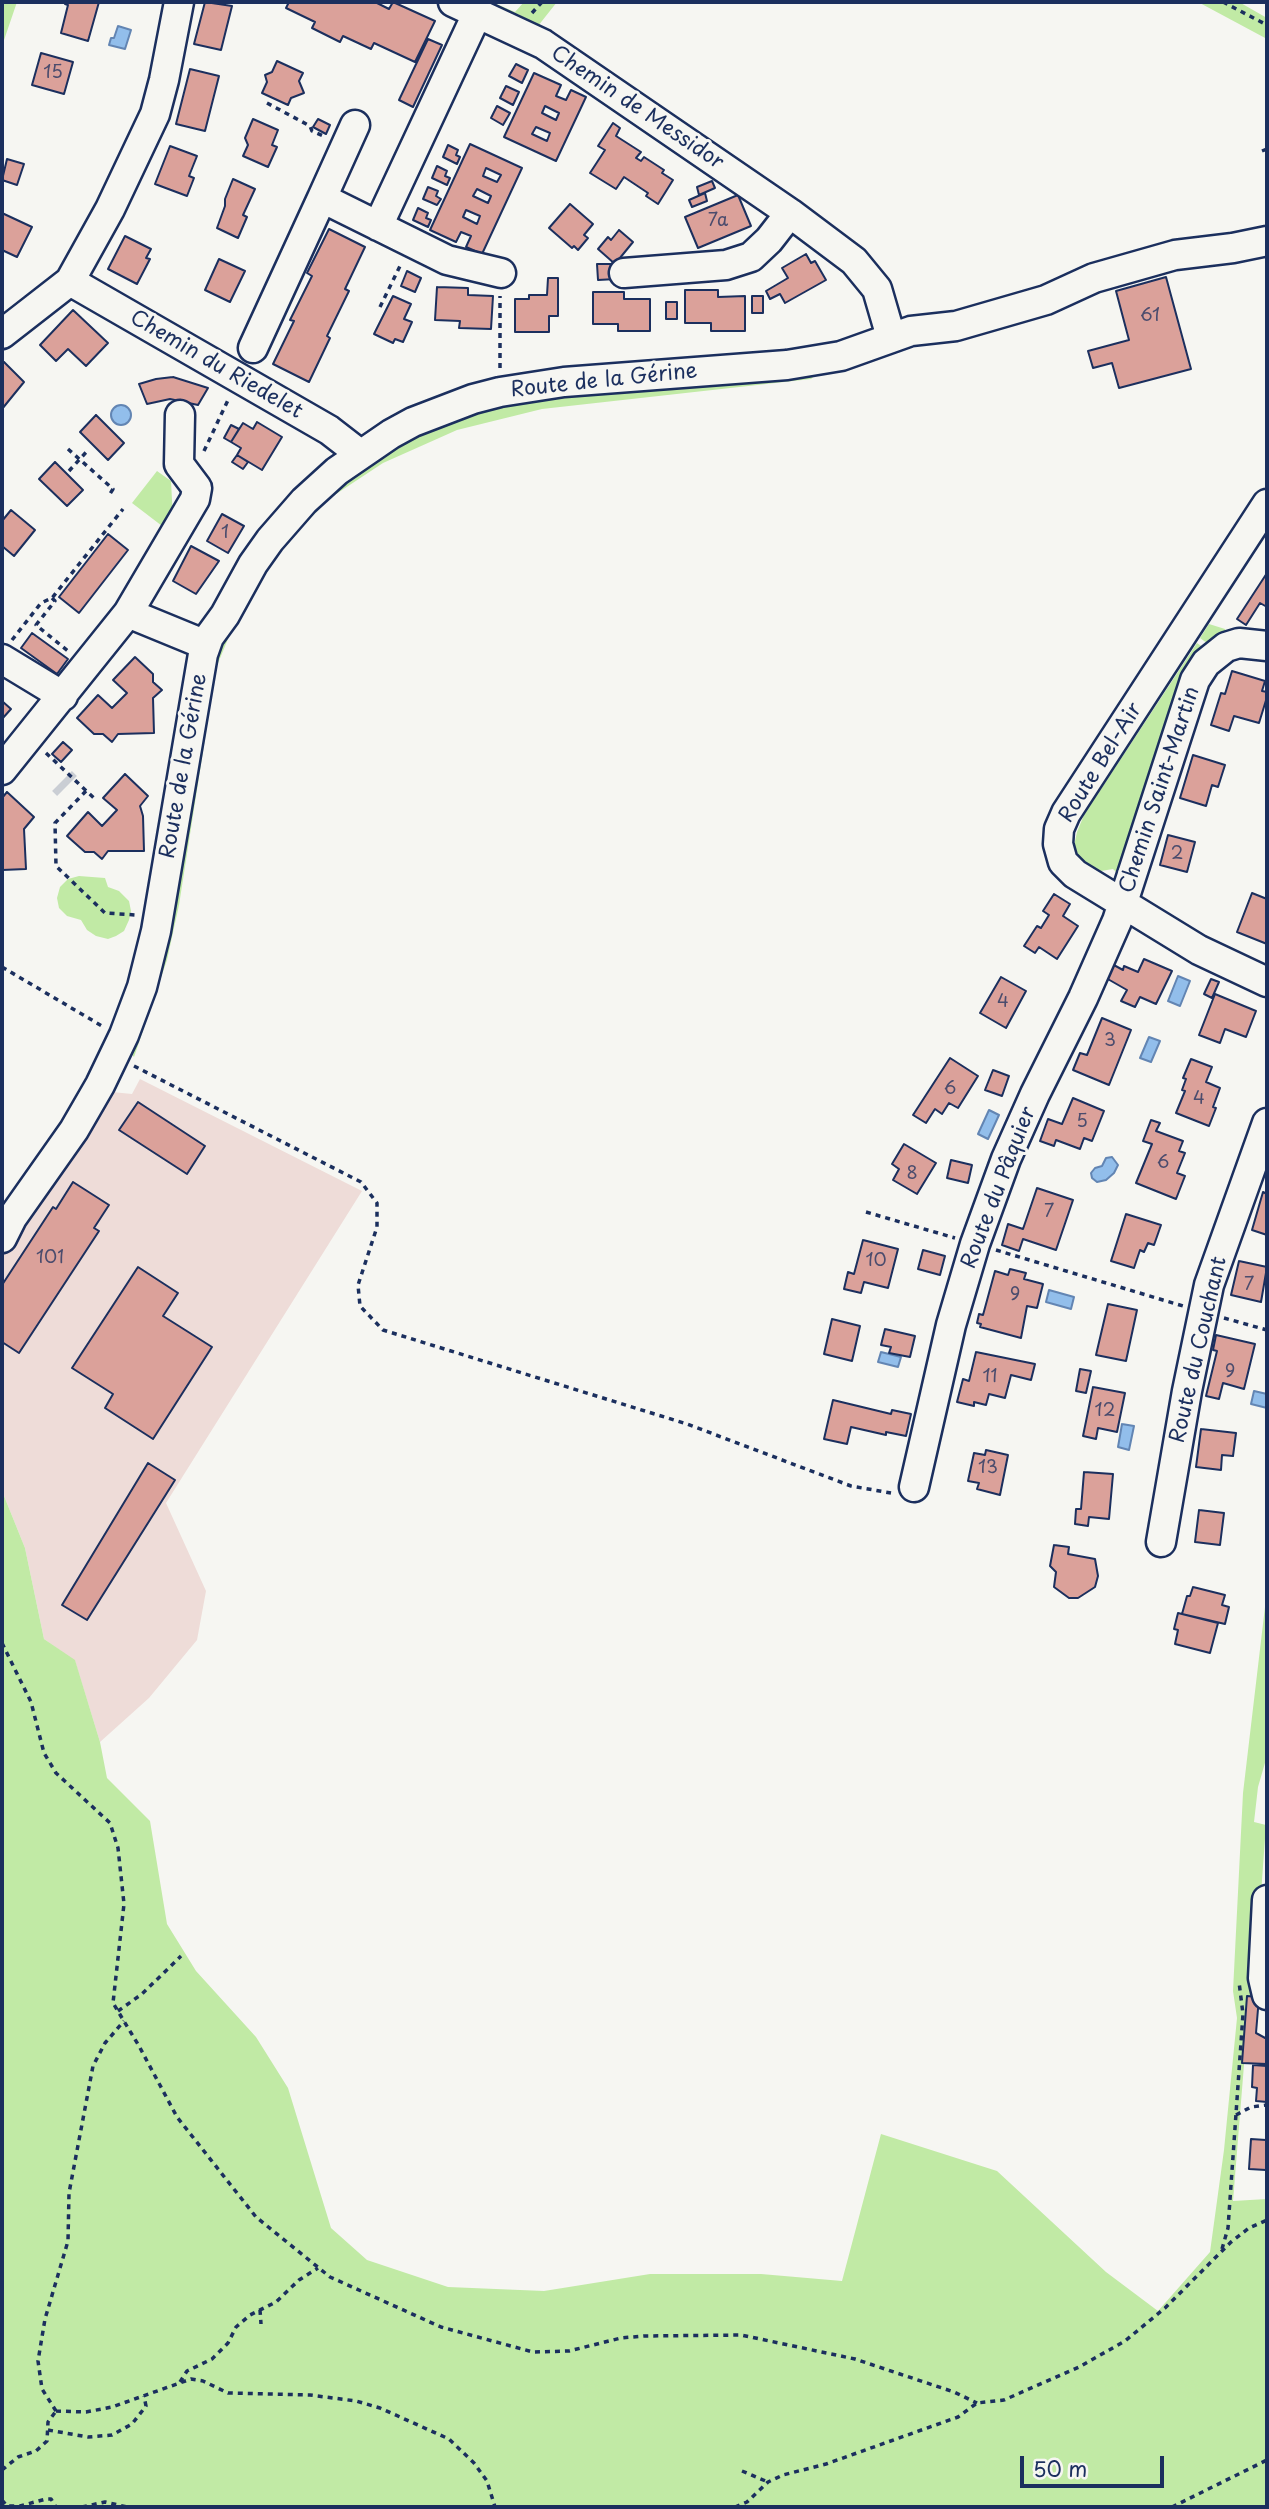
<!DOCTYPE html>
<html>
<head>
<meta charset="utf-8">
<style>
	body { margin:0 }
	#map { position:relative; width:1269px; height:2509px; overflow:hidden; background:#f6f6f2; font-family:"Playpen Sans",sans-serif }
	canvas { display:block }
	.frame { position:absolute; inset:0; border:4px solid #1b2f5e; pointer-events:none }
	.scale { position:absolute; left:1020px; top:2456px; width:144px; height:32px; box-sizing:border-box; border:4px solid #1b2f5e; border-top:0; padding-left:9px; font-size:21px; line-height:24px; white-space:nowrap; color:#1b2f5e; -webkit-text-stroke:5px #f6f6f2; paint-order:stroke }
</style>
</head>
<body>
<div id="map">
<canvas width="1269" height="2509"></canvas>
<div class="frame"></div>
<div class="scale">50 m</div>
</div>
<script>
const g = document.querySelector('canvas').getContext('2d');
g.lineJoin = 'round';
function fillPath(path, color) {
  g.fillStyle = color;
  g.fill(path, 'evenodd');
}
function toPath(rows) {
  const path = new Path2D();
  for (const r of rows) {
    if (r.length === 3) {
      path.moveTo(r[0] + r[2], r[1]);
      path.arc(r[0], r[1], r[2], 0, 2 * Math.PI);
      continue;
    }
    path.moveTo(r[0], r[1]);
    for (let i = 2; i < r.length; i += 2) path.lineTo(r[i], r[i + 1]);
  }
  return path;
}
function stroke(path, color, width, dash) {
  g.strokeStyle = color;
  g.lineWidth = width;
  g.lineCap = dash ? 'butt' : 'round';
  g.setLineDash(dash || []);
  g.stroke(path);
}
function label(font, color, halo, rows, align = 'center') {
  g.font = font + ' "Playpen Sans",sans-serif';
  g.lineWidth = 6;
  g.setLineDash([]);
  g.textBaseline = 'middle';
  g.strokeStyle = halo;
  g.fillStyle = color;
  for (const [text, x, y, turn = 0] of rows) {
    g.save();
    g.translate(x, y);
    g.rotate((+turn || 0) * Math.PI / 180);
    g.textAlign = isNaN(turn) ? turn : align;
    if (halo) g.strokeText(text, 0, 0);
    g.fillText(text, 0, 0);
    g.restore();
  }
}
fillPath(toPath([
	[140,1079,362,1191,166,1503,206,1591,197,1640,149,1698,100,1742,75,1661,44,1639,25,1548,2,1491,2,1258,112,1092,132,1094]
]), '#eedcd8');
fillPath(toPath([
	[2,2,17,2,2,46],
	[471,2,492,2,515,12,524,2,557,2,538,26,518,14,512,18],
	[1198,2,1239,2,1267,18,1267,39],
	[819,372,811,379,542,409,457,430,383,463,330,498,275,555,237,617,216,668,179,905,167,960,134,1057,127,1048,210,666,244,593,325,492,403,438,499,401],
	[157,471,171,481,173,519,166,529,132,503],
	[1209,624,1225,629,1226,633,1211,646,1200,638],
	[1197,643,1207,650,1124,868,1117,873,1113,869,1101,871,1090,868,1080,858,1074,846,1077,832,1084,815],
	[79,876,105,878,108,887,119,891,129,901,131,911,129,920,124,931,116,936,108,939,96,936,87,930,81,920,67,916,59,908,57,898,60,887,68,879],
	[2,1491,25,1548,44,1639,75,1660,100,1742,107,1778,150,1821,167,1924,196,1971,256,2037,288,2088,331,2228,367,2260,448,2287,544,2291,650,2274,761,2274,842,2281,881,2134,997,2171,1106,2272,1158,2311,1210,2252,1224,2150,1237,2018,1233,1991,1243,1793,1267,1590,1267,1756,1258,1787,1254,1822,1266,1825,1261,1894,1259,1992,1249,2003,1233,2201,1267,2199,1267,2507,2,2507]
]), '#c1eaa5');
const water = toPath([
	[118,26,131,30,125,49,109,45,111,38,114,38,118,26],
	[121,415,10],
	[1178,976,1190,981,1180,1006,1168,1001,1178,976],
	[1149,1037,1160,1041,1151,1062,1140,1058,1149,1037],
	[989,1110,999,1115,988,1139,978,1134,989,1110],
	[1112,1157,1118,1165,1114,1173,1106,1180,1097,1182,1092,1178,1091,1173,1095,1168,1102,1166,1106,1158,1112,1157],
	[1049,1290,1074,1297,1071,1309,1046,1302,1049,1290],
	[881,1352,901,1357,898,1367,878,1362,881,1352],
	[1254,1391,1267,1394,1267,1408,1251,1404,1254,1391],
	[1122,1424,1134,1426,1129,1450,1118,1447,1122,1424]
]);
fillPath(water, '#92beeb');
stroke(water, '#6285b3', 2);
const building = toPath([
	[66,2,99,2,88,41,61,33,68,5,65,4,66,2],
	[205,2,232,6,221,50,194,44,205,2],
	[289,2,375,2,389,9,393,2,435,21,415,62,374,43,371,49,343,36,340,42,312,28,315,22,286,8,289,2],
	[428,39,442,45,413,107,399,100,428,39],
	[41,53,73,62,64,94,32,85,41,53],
	[277,61,303,73,299,81,304,93,291,98,288,105,262,93,267,82,265,75,272,72,277,61],
	[516,64,528,70,522,83,509,76,516,64],
	[190,69,219,76,205,131,176,124,190,69],
	[534,73,561,85,556,96,566,100,571,90,586,97,556,161,504,137,534,73],
	[545,106,559,113,556,120,542,113,545,106],
	[536,127,550,133,547,141,532,134,536,127],
	[506,86,519,92,513,105,500,98,506,86],
	[497,106,510,113,503,125,491,118,497,106],
	[253,119,278,130,272,145,277,147,268,167,243,156,248,145,245,138,253,119],
	[318,119,330,125,326,134,313,127,318,119],
	[613,123,620,128,616,136,641,152,636,158,641,161,644,157,664,170,662,173,673,180,658,204,646,196,648,193,624,177,616,189,590,173,605,150,598,146,613,123],
	[470,144,522,168,482,254,466,247,471,236,461,232,456,242,430,230,470,144],
	[486,168,501,175,497,182,483,176,486,168],
	[477,189,491,196,488,203,473,196,477,189],
	[466,210,480,216,477,224,463,217,466,210],
	[448,145,458,150,456,155,460,157,457,164,443,157,448,145],
	[170,146,197,156,189,176,194,178,187,196,155,184,170,146],
	[7,159,24,164,17,185,2,180,7,159],
	[437,166,447,171,445,176,450,178,447,185,432,178,437,166],
	[233,179,255,189,243,215,247,217,238,238,217,228,225,206,225,199,233,179],
	[712,181,715,188,699,195,697,187,712,181],
	[428,187,438,191,436,196,441,199,437,205,423,199,428,187],
	[705,193,707,201,692,207,689,200,705,193],
	[738,195,751,226,698,248,685,217,738,195],
	[570,204,593,224,584,235,588,238,578,250,574,246,572,248,549,228,570,204],
	[418,208,428,213,426,218,431,220,428,227,413,220,418,208],
	[2,213,32,227,17,257,2,250,2,213],
	[329,229,365,247,345,289,349,291,327,336,330,338,309,382,273,364,294,321,290,320,312,276,307,273,329,229],
	[619,230,633,242,615,264,598,249,608,237,611,240,619,230],
	[125,236,151,249,146,258,150,259,137,284,108,269,125,236],
	[806,254,811,263,815,261,826,280,785,303,780,294,770,299,766,291,788,278,782,268,806,254],
	[219,259,245,271,230,302,205,290,219,259],
	[597,264,616,264,616,279,598,280,597,264],
	[407,271,421,278,415,292,401,286,407,271],
	[1166,277,1191,369,1119,388,1112,363,1093,368,1088,351,1129,340,1116,291,1166,277],
	[548,278,558,278,558,316,549,316,549,332,515,332,515,299,529,299,529,295,547,295,548,278],
	[437,287,468,288,468,295,493,296,491,329,459,328,460,321,435,320,437,287],
	[685,290,718,290,718,297,745,296,745,331,711,331,711,323,685,323,685,290],
	[593,292,624,292,624,299,650,299,650,331,618,331,618,324,593,324,593,292],
	[393,296,411,304,404,319,412,322,403,342,395,339,393,343,374,334,393,296],
	[752,296,763,296,763,313,752,313,752,296],
	[666,302,677,302,677,319,666,319,666,302],
	[73,310,108,343,86,366,68,349,56,361,40,345,73,310],
	[3,361,24,382,2,409,2,363,3,361],
	[173,377,208,388,198,405,170,399,147,404,139,384,156,379,173,377],
	[96,415,124,443,108,460,80,432,96,415],
	[257,422,282,437,262,470,237,455,241,448,231,442,243,423,253,429,257,422],
	[231,425,239,429,231,442,224,438,231,425],
	[237,455,248,462,243,469,232,462,237,455],
	[55,462,83,490,67,506,39,479,55,462],
	[11,510,35,530,14,556,2,546,2,521,11,510],
	[222,514,244,526,228,553,207,541,222,514],
	[108,534,128,550,79,613,59,597,108,534],
	[191,546,219,561,196,594,173,581,191,546],
	[1267,573,1267,607,1260,603,1246,625,1237,619,1267,573],
	[32,633,68,659,57,674,21,648,32,633],
	[135,657,153,674,153,682,162,690,153,698,154,733,118,734,112,742,103,734,94,734,77,718,98,695,112,708,127,693,113,680,135,657],
	[1232,671,1265,681,1262,691,1267,692,1267,697,1259,723,1234,716,1229,731,1211,725,1221,693,1225,694,1232,671],
	[2,701,11,709,2,719,2,701],
	[63,742,72,750,61,762,52,754,63,742],
	[1193,755,1225,765,1218,787,1212,785,1206,806,1180,798,1193,755],
	[125,774,148,796,140,806,143,816,144,851,108,851,102,859,94,852,85,852,67,836,88,812,102,826,117,810,103,798,125,774],
	[7,792,34,817,24,829,26,869,2,870,2,798,7,792],
	[1168,835,1195,842,1187,872,1160,865,1168,835],
	[1252,893,1267,899,1267,944,1237,932,1252,893],
	[1054,894,1070,904,1063,916,1078,926,1057,959,1039,947,1035,953,1024,946,1037,926,1041,928,1049,915,1043,911,1054,894],
	[1144,959,1172,971,1156,1004,1140,997,1135,1007,1121,1001,1127,990,1106,978,1112,964,1123,970,1124,966,1138,972,1144,959],
	[1001,977,1026,991,1006,1028,980,1013,1001,977],
	[1211,979,1219,982,1212,998,1204,994,1211,979],
	[1215,994,1256,1011,1246,1037,1225,1029,1220,1043,1199,1035,1215,994],
	[1102,1018,1131,1030,1109,1085,1073,1070,1080,1053,1087,1055,1102,1018],
	[950,1058,978,1076,958,1108,949,1103,942,1114,935,1109,926,1123,913,1115,950,1058],
	[1191,1059,1212,1067,1206,1082,1220,1088,1213,1107,1216,1108,1209,1126,1176,1113,1185,1091,1182,1090,1186,1079,1183,1078,1191,1059],
	[993,1070,1009,1076,1002,1096,985,1090,993,1070],
	[1073,1098,1104,1111,1092,1141,1084,1138,1080,1149,1056,1140,1054,1146,1040,1141,1048,1119,1062,1124,1073,1098],
	[138,1102,205,1146,187,1174,119,1130,138,1102],
	[1151,1120,1160,1123,1156,1131,1183,1141,1179,1151,1185,1153,1177,1173,1185,1176,1176,1199,1136,1183,1152,1144,1143,1141,1151,1120],
	[904,1144,936,1163,917,1194,893,1180,899,1169,892,1164,904,1144],
	[951,1160,972,1165,968,1183,947,1178,951,1160],
	[73,1182,109,1205,94,1228,99,1231,19,1353,2,1342,2,1285,53,1207,56,1209,73,1182],
	[1037,1188,1073,1200,1056,1250,1023,1239,1019,1251,1002,1245,1008,1224,1023,1229,1037,1188],
	[1263,1192,1267,1194,1267,1235,1252,1230,1263,1192],
	[1126,1214,1161,1225,1154,1245,1148,1243,1144,1252,1140,1250,1134,1268,1111,1261,1126,1214],
	[863,1240,898,1249,888,1288,864,1282,861,1293,844,1289,848,1272,854,1274,863,1240],
	[923,1250,945,1256,940,1275,918,1269,923,1250],
	[1239,1261,1267,1267,1261,1302,1231,1295,1239,1261],
	[138,1267,178,1293,163,1316,212,1347,153,1439,105,1408,113,1394,72,1368,138,1267],
	[1010,1269,1026,1273,1024,1279,1043,1284,1037,1308,1027,1306,1021,1338,980,1327,981,1324,977,1323,979,1314,983,1315,995,1271,1008,1275,1010,1269],
	[1108,1304,1137,1310,1126,1361,1096,1355,1108,1304],
	[832,1319,860,1326,852,1361,824,1354,832,1319],
	[885,1329,915,1336,910,1357,889,1353,891,1347,881,1345,885,1329],
	[1216,1335,1255,1344,1244,1389,1223,1383,1219,1399,1206,1396,1217,1351,1213,1350,1216,1335],
	[976,1352,1035,1364,1031,1380,1011,1375,1005,1398,989,1394,986,1405,974,1402,974,1406,957,1402,963,1379,969,1381,976,1352],
	[1080,1369,1091,1371,1086,1393,1076,1391,1080,1369],
	[1093,1387,1125,1393,1117,1432,1098,1428,1096,1439,1083,1436,1093,1387],
	[833,1400,891,1414,892,1410,911,1414,906,1436,886,1432,886,1435,851,1427,847,1444,824,1439,833,1400],
	[1201,1429,1236,1433,1233,1456,1222,1455,1221,1470,1196,1467,1201,1429],
	[986,1450,1008,1455,1000,1495,977,1489,979,1483,968,1481,974,1453,985,1455,986,1450],
	[148,1463,175,1480,87,1620,62,1605,148,1463],
	[1084,1472,1113,1474,1109,1519,1089,1517,1088,1526,1075,1524,1076,1509,1081,1509,1084,1472],
	[1199,1510,1224,1513,1220,1545,1195,1542,1199,1510],
	[1054,1545,1069,1547,1068,1554,1095,1559,1098,1576,1095,1587,1078,1598,1069,1598,1054,1587,1056,1572,1050,1566,1054,1545],
	[1193,1587,1225,1595,1222,1605,1229,1607,1225,1624,1182,1614,1187,1596,1190,1596,1193,1587],
	[1178,1613,1218,1623,1210,1653,1175,1644,1178,1630,1174,1629,1178,1613],
	[1247,1996,1259,1997,1256,2033,1267,2039,1267,2064,1242,2063,1247,1996],
	[1253,2065,1267,2066,1267,2102,1256,2101,1257,2088,1252,2087,1253,2065],
	[1267,2126,1266,2170,1249,2169,1251,2139,1266,2140,1267,2126]
]);
fillPath(building, '#dba19a');
stroke(building, '#1b2f5e', 2);
stroke(toPath([
	[62,781,67,786]
]), '#caced4', 28, [28, 14]);
const minor = toPath([
	[453,2,543,44,790,213,854,261,877,289,891,337],
	[322,198,355,125],
	[378,226,477,14],
	[624,273,726,265,751,257,769,240,790,213],
	[70,281,329,430,360,454],
	[2,334,70,281,110,209,155,114,164,80,179,2],
	[253,348,322,198,447,260,501,273],
	[1267,504,1066,813,1059,829,1058,844,1063,862,1075,874,1199,950,1267,982],
	[128,613,206,645],
	[2,659,63,696],
	[2,770,128,613,195,499,197,488,179,464,180,415],
	[2,1238,12,1218,74,1130,100,1085,124,1035,142,987,156,931,203,654,209,637,225,615,253,564,270,540,304,501,337,471,391,434,413,422,473,399,500,392,564,382,787,365,841,356,911,331,956,326,1046,300,1094,278,1175,255,1233,248,1267,241],
	[914,1487,951,1325,975,1244,1006,1159,1035,1094,1083,998,1117,921,1195,680,1206,663,1226,647,1239,643,1267,646],
	[1161,1542,1187,1391,1209,1285,1267,1123],
	[1267,1900,1263,1978,1267,1995]
]);
stroke(minor, '#1b2f5e', 33);
stroke(toPath([
	[1223,2,1267,25],
	[532,13,542,2],
	[267,103,310,126,312,131,326,137],
	[1262,151,1267,149],
	[380,307,402,262],
	[500,368,500,296],
	[68,449,113,489,108,497],
	[204,451,229,398],
	[69,471,89,449],
	[52,598,55,601,36,625,68,651],
	[12,640,41,603,52,598,123,509],
	[46,753,96,800],
	[86,791,55,823,56,866,105,913,136,915],
	[2,967,102,1026],
	[134,1066,361,1182,377,1203,377,1227,358,1285,360,1306,383,1330,687,1424,851,1486,891,1493],
	[866,1212,955,1238],
	[996,1250,1183,1306],
	[1224,1318,1267,1330],
	[2,1643,31,1702,44,1753,56,1773,110,1823,118,1848,124,1904,113,2003,139,2046,177,2117,256,2217,330,2277,441,2327,533,2352,569,2351,621,2338,644,2336,741,2335,855,2359,954,2392,977,2403],
	[118,2011,142,1994,181,1956],
	[1236,2115,1251,2107,1267,2105],
	[1222,2249,1228,2228,1243,2014,1239,1982],
	[260,2310,261,2324],
	[180,2382,187,2371,212,2359,228,2343,236,2327,250,2315,276,2302,299,2280,318,2268],
	[56,2411,86,2412,112,2407,191,2379,203,2381,228,2393,310,2395,356,2401,380,2408,449,2439,474,2463,487,2481,495,2507],
	[56,2411,42,2389,38,2361,45,2319,68,2241,69,2193,93,2066,105,2043,124,2021],
	[48,2430,88,2437,112,2435,132,2424,146,2406,144,2396],
	[2,2470,18,2457,36,2451,47,2441,48,2422,56,2411],
	[742,2471,768,2482],
	[2,2500,7,2506,20,2506,46,2499,51,2499,56,2507],
	[82,2507,105,2502,127,2507],
	[735,2507,747,2502,768,2482,783,2475,826,2464,958,2417,977,2403,1004,2400,1079,2367,1125,2341,1165,2308,1231,2242,1249,2228,1267,2220],
	[1172,2507,1267,2460]
]), '#1b2f5e', 3.5, [5, 5]);
stroke(minor, '#f6f6f2', 28);
label('18px', '#4b4c6d', null, [
	["15",53,73],
	["7a",718,221],
	["61",1150,316],
	["1",225,533],
	["2",1177,854],
	["4",1003,1002],
	["3",1110,1041],
	["6",950,1089],
	["4",1199,1099],
	["5",1082,1122],
	["6",1163,1163],
	["8",912,1174],
	["7",1049,1212],
	["101",50,1258],
	["10",876,1261],
	["7",1249,1285],
	["9",1015,1295],
	["9",1230,1372],
	["11",990,1377],
	["12",1105,1411],
	["13",988,1468]
]);
label('21px', '#1b2f5e', '#f6f6f2', [
	["Chemin de Messidor",637,108,34],
	["Chemin du Riedelet",216,365,30],
	["Route de la Gérine",604,381,-6],
	["Route Bel-Air",1101,763,-58],
	["Route de la Gérine",184,766,-80],
	["Chemin Saint-Martin",1160,790,-72],
	["Route du Pâquier",999,1188,-69],
	["Route du Couchant",1199,1350,-77]
]);
</script>
</body>
</html>
